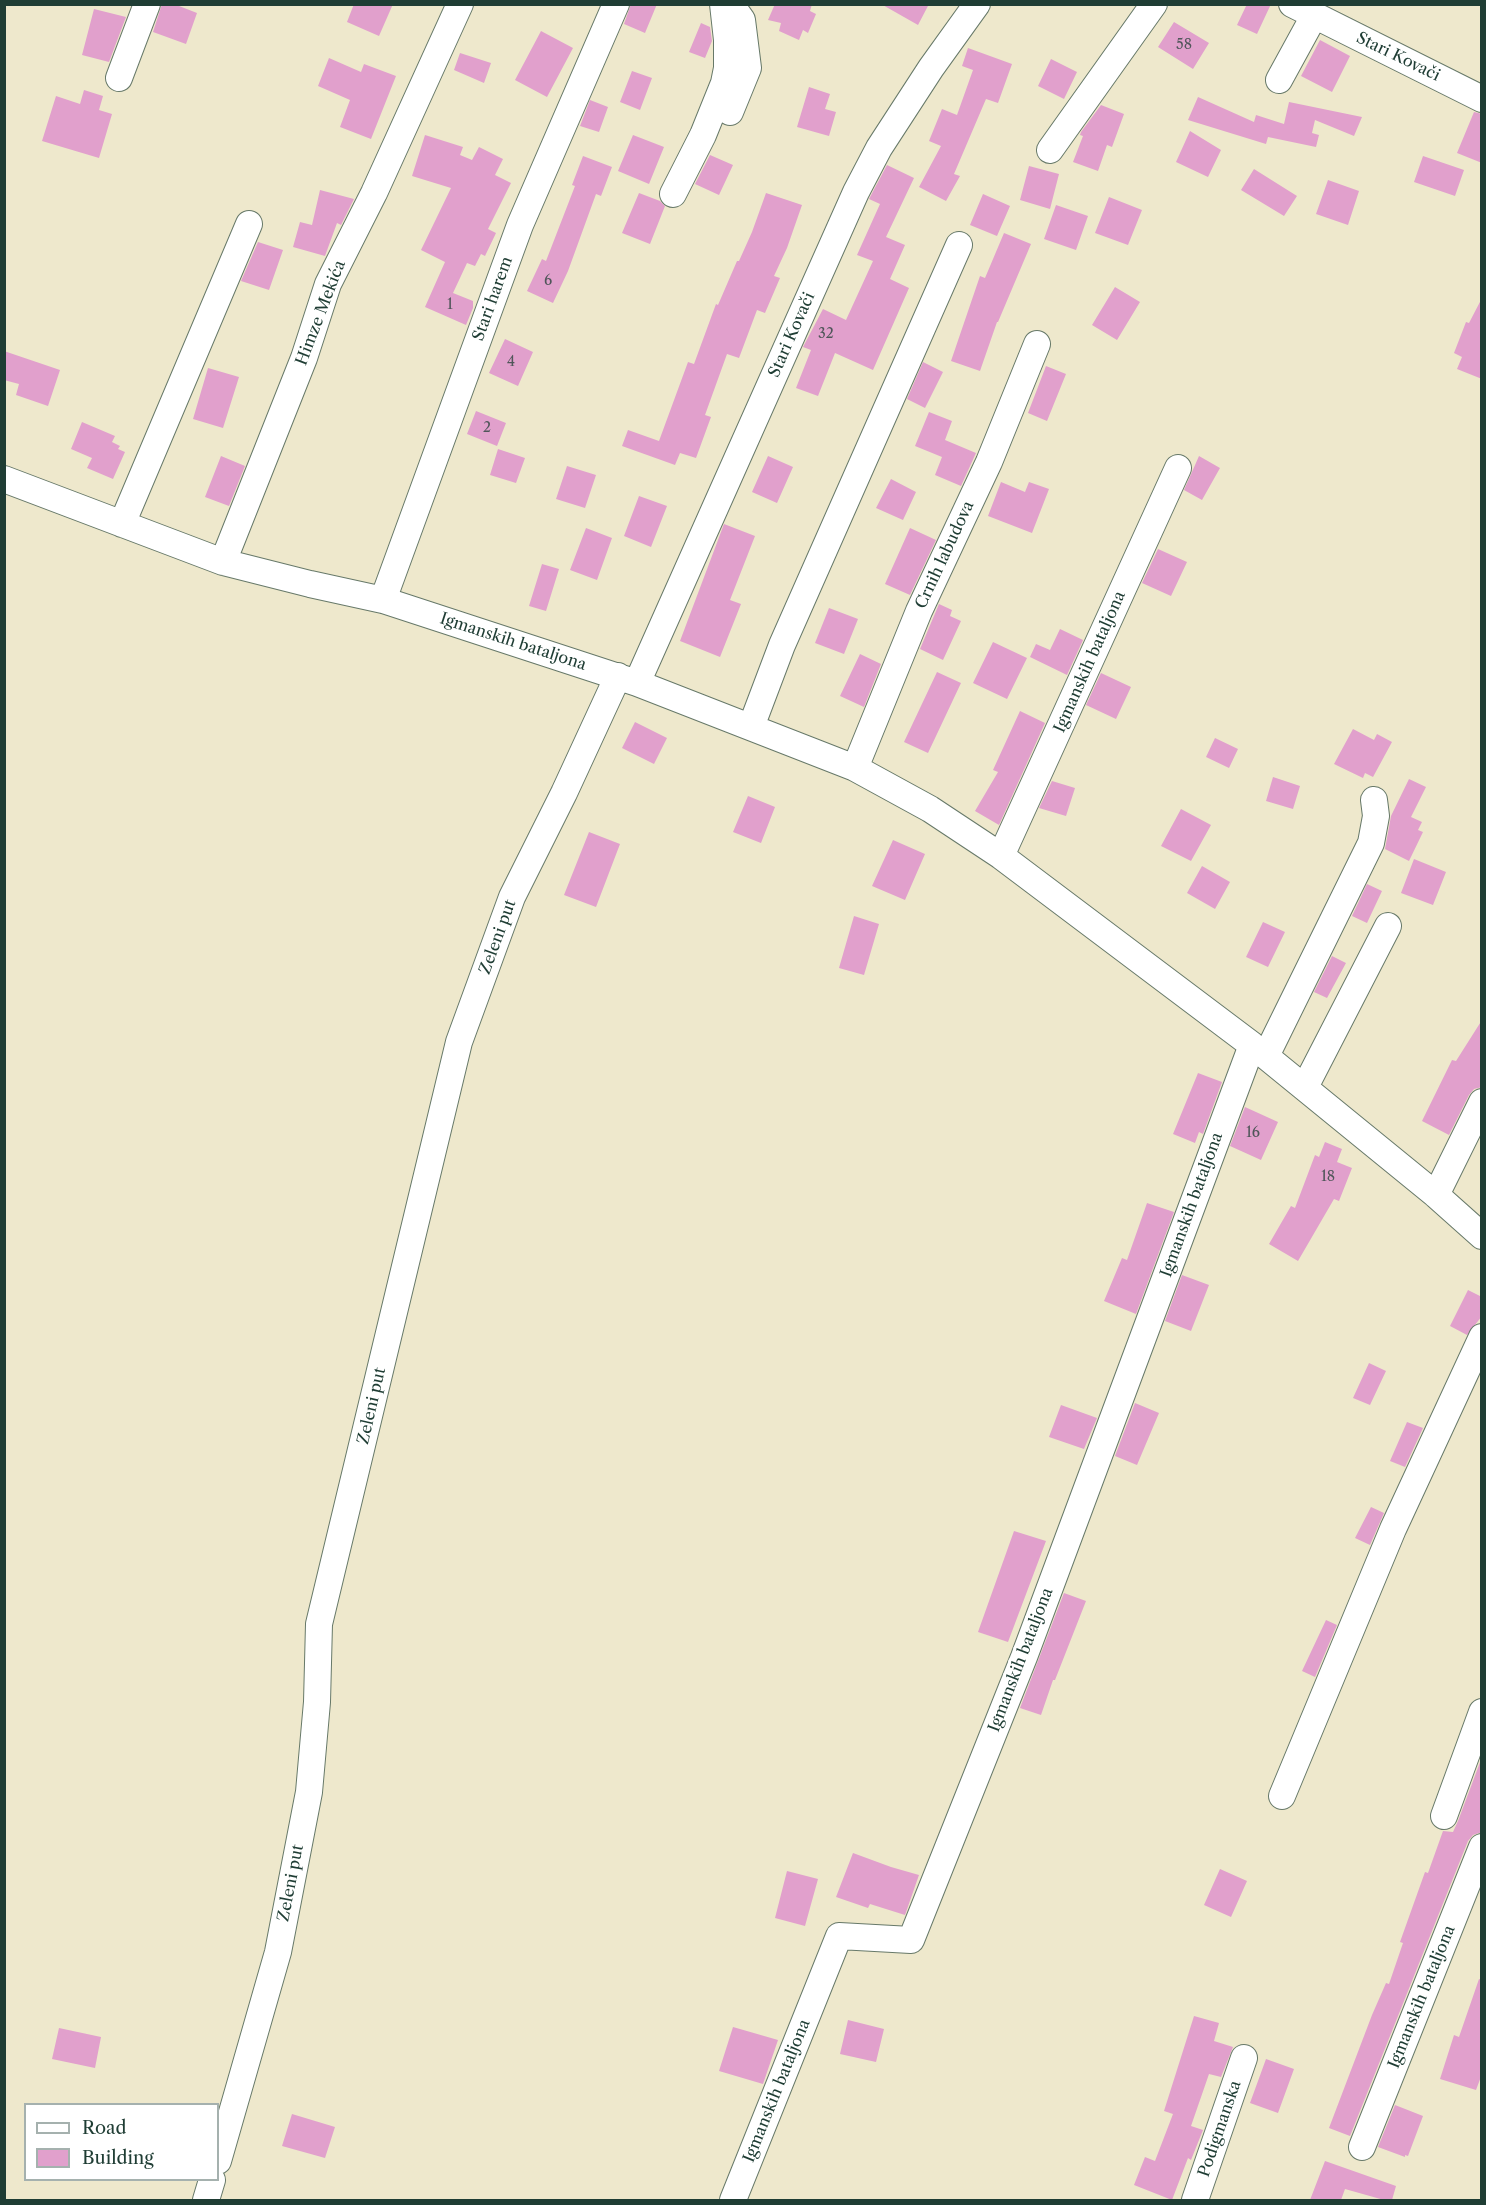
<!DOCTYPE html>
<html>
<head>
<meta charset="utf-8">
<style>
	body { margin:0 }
	#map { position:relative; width:1486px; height:2205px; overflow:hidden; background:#eee8cc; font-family:"Libre Caslon Text",serif }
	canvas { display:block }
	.frame { position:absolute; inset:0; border:6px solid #1f3d34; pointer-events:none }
	.legend { position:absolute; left:24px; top:2103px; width:195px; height:78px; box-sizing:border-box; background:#fff; border:2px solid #a5b1ae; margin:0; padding:8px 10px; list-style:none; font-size:18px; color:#1f3d34 }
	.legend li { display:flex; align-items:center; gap:12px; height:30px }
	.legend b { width:30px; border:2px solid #a5b1ae }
</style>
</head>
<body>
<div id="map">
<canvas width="1486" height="2205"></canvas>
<div class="frame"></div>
<ul class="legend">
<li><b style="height:8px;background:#fff"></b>Road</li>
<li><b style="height:16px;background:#e1a0cc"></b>Building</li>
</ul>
</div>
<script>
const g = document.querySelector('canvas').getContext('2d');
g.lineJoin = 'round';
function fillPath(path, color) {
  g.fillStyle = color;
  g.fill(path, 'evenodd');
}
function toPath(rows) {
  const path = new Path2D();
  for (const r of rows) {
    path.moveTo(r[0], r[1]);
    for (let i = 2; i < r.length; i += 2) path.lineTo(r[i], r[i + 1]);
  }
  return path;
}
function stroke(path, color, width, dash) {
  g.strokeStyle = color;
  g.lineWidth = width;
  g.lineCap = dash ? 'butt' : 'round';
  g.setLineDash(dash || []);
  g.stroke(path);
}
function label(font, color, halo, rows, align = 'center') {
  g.font = font + ' "Libre Caslon Text",serif';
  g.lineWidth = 6;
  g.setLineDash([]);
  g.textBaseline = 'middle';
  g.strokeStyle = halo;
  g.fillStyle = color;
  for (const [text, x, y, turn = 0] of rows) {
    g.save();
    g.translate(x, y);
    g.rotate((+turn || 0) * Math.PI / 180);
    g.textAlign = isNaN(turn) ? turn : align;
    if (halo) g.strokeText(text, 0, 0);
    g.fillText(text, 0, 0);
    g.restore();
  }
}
fillPath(toPath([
	[162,4,174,4,197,13,186,44,153,32],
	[354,4,393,4,379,36,347,22],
	[631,4,657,4,645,33,624,24],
	[775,4,812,4,810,11,816,14,808,33,803,30,799,40,779,31,781,23,768,20],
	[881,4,929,4,918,25],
	[1247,4,1271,4,1257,34,1237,25],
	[94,9,126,17,109,62,82,55],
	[1174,22,1209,43,1193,69,1158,47],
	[701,23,710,27,712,41,705,58,689,52],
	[541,31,573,48,547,97,515,80],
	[1320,40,1350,56,1332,92,1301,76],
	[968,48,1012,64,998,103,986,99,954,174,960,176,946,201,919,187,941,146,929,141,942,109,957,115,973,70,962,66],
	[460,53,491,63,484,83,454,70],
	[329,58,361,72,364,64,396,76,371,139,340,127,350,100,318,86],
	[1051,59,1077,72,1064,99,1038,86],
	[632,71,652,78,640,110,620,102],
	[809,87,830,94,825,109,836,112,829,136,797,127],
	[84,90,103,96,99,110,112,114,99,158,42,141,56,96,80,104],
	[1198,97,1254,122,1256,115,1284,124,1289,102,1362,117,1354,136,1315,120,1312,133,1319,135,1316,147,1268,137,1266,144,1188,120],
	[590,100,608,107,599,132,580,126],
	[1101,105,1124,114,1112,147,1107,145,1098,171,1073,162,1083,136,1080,135,1081,132],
	[1474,112,1482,114,1482,163,1457,153],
	[1190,131,1221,150,1208,177,1176,162],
	[425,135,463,147,460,155,472,160,479,147,503,159,495,175,511,183,488,229,496,233,485,256,481,254,475,266,467,263,453,293,473,301,473,308,466,325,425,307,445,262,421,250,451,188,412,176],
	[633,135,664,147,649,184,618,171],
	[710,155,733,165,719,195,695,184],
	[583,156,612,167,601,196,596,194,568,271,553,303,527,291,542,259,546,261,575,186,572,185],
	[1423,156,1464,170,1455,196,1414,182],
	[887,165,914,178,886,237,905,245,890,279,909,288,873,370,835,353,818,396,796,388,811,350,803,347,823,309,846,320,873,261,857,255,880,204,869,199],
	[1029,166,1059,174,1050,209,1020,200],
	[1254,169,1297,196,1284,216,1241,190],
	[1328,180,1359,191,1348,225,1316,214],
	[320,190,354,199,341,225,337,223,325,256,293,247,300,222,312,225],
	[639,193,660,201,665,206,650,244,622,233],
	[766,193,802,205,787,248,774,276,780,278,765,313,757,310,739,358,727,354,705,415,711,417,696,458,680,453,675,465,622,446,628,430,659,441,688,362,694,364,716,304,718,305,737,261,739,261,752,232],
	[983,194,1010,206,997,236,970,225],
	[1109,197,1142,210,1128,245,1095,233],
	[1056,205,1088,216,1076,250,1044,239],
	[1004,233,1031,244,998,322,997,322,980,371,951,361,980,276,985,278],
	[258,242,283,250,269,290,241,281],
	[1115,287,1140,302,1117,340,1092,325],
	[1482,298,1482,379,1457,369,1462,357,1454,353,1466,322,1469,323],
	[505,339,533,352,518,386,489,373],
	[4,351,60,370,48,406,16,395,19,384,4,380],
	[923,362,943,372,925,408,907,399],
	[1046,366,1066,374,1047,421,1028,413],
	[208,368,239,377,223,428,193,419],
	[476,411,506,423,497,446,467,434],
	[929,412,952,421,945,440,976,453,961,486,935,475,942,457,915,446],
	[82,422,115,436,112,442,120,446,118,449,125,452,113,479,87,468,92,458,71,449],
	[498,449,525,458,516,483,490,475],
	[221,456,245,466,229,506,205,497],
	[768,456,793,467,777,503,752,492],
	[1199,456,1220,468,1202,500,1184,490],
	[567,466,596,475,585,508,556,499],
	[891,479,916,492,903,520,876,508],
	[1001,482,1025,492,1029,482,1049,489,1032,533,988,516],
	[639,496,667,506,651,547,624,536],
	[724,524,755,536,730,600,741,604,720,657,680,641],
	[586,528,612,538,597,580,570,570],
	[910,528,936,540,910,595,885,584],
	[1158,549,1187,562,1171,596,1142,583],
	[542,564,559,569,546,611,529,606],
	[939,604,952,610,950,616,961,621,943,660,920,649],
	[829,608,858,619,844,654,815,643],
	[1060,629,1083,640,1067,675,1030,657,1036,644,1050,650],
	[993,642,1027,658,1007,699,973,683],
	[860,654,881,664,864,707,840,696],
	[937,672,961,683,928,753,904,742],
	[1101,673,1131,687,1116,719,1086,705],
	[1020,711,1045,723,999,825,975,811,998,772,993,770],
	[635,722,667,738,654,764,622,748],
	[1353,729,1374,740,1377,734,1392,742,1373,777,1365,773,1363,778,1334,764],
	[1215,738,1238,749,1229,768,1206,757],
	[1273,777,1300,786,1293,809,1266,801],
	[1409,779,1426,787,1411,817,1422,822,1418,830,1423,832,1409,861,1385,849,1391,816],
	[1052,781,1075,788,1066,816,1039,808],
	[748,796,775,807,761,843,733,832],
	[1181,809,1211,825,1191,861,1161,846],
	[589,832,620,844,596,907,564,895],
	[893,840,925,854,905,900,872,886],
	[1414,859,1446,872,1433,905,1401,893],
	[1202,866,1230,882,1215,909,1187,893],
	[1367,884,1382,891,1367,923,1352,916],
	[854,916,879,924,864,975,839,968],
	[1263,922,1285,932,1268,967,1246,957],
	[1332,956,1346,963,1327,998,1314,992],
	[1482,1020,1482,1087,1474,1089,1469,1095,1449,1135,1422,1121,1452,1060,1456,1061],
	[1198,1073,1222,1082,1203,1134,1199,1132,1195,1143,1173,1134],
	[1245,1107,1278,1122,1261,1160,1230,1146],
	[1325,1142,1342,1149,1337,1162,1352,1168,1339,1201,1334,1199,1298,1261,1269,1244,1291,1206,1295,1208,1315,1155,1319,1157],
	[1147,1203,1174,1212,1136,1314,1104,1301,1122,1258,1127,1260],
	[1182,1275,1209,1285,1191,1331,1165,1321],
	[1468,1290,1482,1297,1482,1316,1467,1335,1450,1326],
	[1369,1363,1386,1371,1370,1405,1353,1398],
	[1135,1403,1159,1413,1137,1465,1115,1456],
	[1061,1405,1097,1418,1084,1449,1049,1437],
	[1407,1422,1423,1428,1405,1467,1390,1461],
	[1371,1507,1384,1513,1370,1545,1355,1538],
	[1014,1531,1046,1541,1008,1642,978,1632],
	[1064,1593,1086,1601,1055,1680,1053,1680,1041,1715,1020,1708],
	[1326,1620,1337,1625,1315,1677,1302,1671],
	[1482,1757,1482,1832,1473,1835,1468,1841,1350,2136,1329,2128,1372,2015,1386,1983,1389,1984,1403,1943,1400,1942,1425,1872,1428,1873,1443,1831,1453,1832,1458,1821],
	[853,1853,891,1867,919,1875,905,1915,870,1904,868,1908,836,1897],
	[1220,1869,1247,1881,1231,1917,1204,1905],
	[787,1871,818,1879,805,1926,775,1918],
	[1479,1979,1482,1980,1482,2074,1476,2090,1440,2079,1454,2035,1459,2037],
	[1194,2016,1219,2023,1214,2041,1233,2047,1221,2077,1209,2074,1191,2126,1203,2130,1191,2160,1188,2158,1172,2200,1134,2185,1145,2157,1155,2161,1173,2114,1164,2111],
	[848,2020,884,2029,876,2062,840,2054],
	[733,2027,778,2040,763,2084,719,2071],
	[59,2028,101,2037,95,2068,52,2059],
	[1266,2059,1294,2069,1278,2113,1250,2103],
	[1395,2105,1423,2116,1408,2156,1405,2155,1405,2157,1378,2147],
	[292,2114,335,2127,325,2158,282,2146],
	[1325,2161,1396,2186,1392,2200,1384,2200,1345,2189,1341,2200,1310,2200]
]), '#e1a0cc');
const street = toPath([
	[1292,4,1482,99],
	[119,78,147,4],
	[1279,80,1314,16],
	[730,112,748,68,742,20,737,13],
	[1050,150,1154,4],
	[673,194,703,135,724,83,727,68,727,40,723,4],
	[4,479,223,562,310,584,383,600,637,683,855,768,930,809,1001,856,1252,1045,1436,1195,1482,1236],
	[122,524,249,224],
	[223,562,304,358,328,284,374,193,460,4],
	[383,600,520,225,616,4],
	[637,683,856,192,879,148,931,68,977,4],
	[751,727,782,645,959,245],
	[855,768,919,611,989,462,1037,344],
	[1001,856,1178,468],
	[1266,1056,1371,843,1376,816,1374,800],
	[1305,1087,1388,926],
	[1436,1195,1482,1102],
	[1282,1796,1393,1529,1482,1337],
	[1444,1816,1482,1712],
	[1362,2147,1482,1847],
	[218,2161,278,1952,309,1792,317,1702,319,1624,459,1042,512,897,564,793,618,676],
	[206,2200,212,2180],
	[733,2200,839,1936,911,1940,1024,1657,1252,1045],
	[1195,2200,1244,2058]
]);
stroke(street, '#677969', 28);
stroke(street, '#fff', 26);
label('14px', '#50565a', null, [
	["58",1184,45],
	["6",548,281],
	["1",450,305],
	["32",826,334],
	["4",511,362],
	["2",487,428],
	["16",1253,1133],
	["18",1328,1177]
]);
label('16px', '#1f3d34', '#fff', [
	["Stari Kovači",1398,57,26],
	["Stari harem",493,299,-70],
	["Himze Mekića",321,313,-69],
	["Stari Kovači",792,335,-66],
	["Crnih labudova",945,555,-65],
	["Igmanskih bataljona",513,642,18],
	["Igmanskih bataljona",1090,662,-66],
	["Zeleni put",498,937,-70],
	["Igmanskih bataljona",1192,1205,-70],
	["Zeleni put",372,1406,-77],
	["Igmanskih bataljona",1021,1660,-69],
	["Zeleni put",291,1883,-79],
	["Igmanskih bataljona",1422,1997,-68],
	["Igmanskih bataljona",777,2091,-68],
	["Podigmanska",1220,2129,-71]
]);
</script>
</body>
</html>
